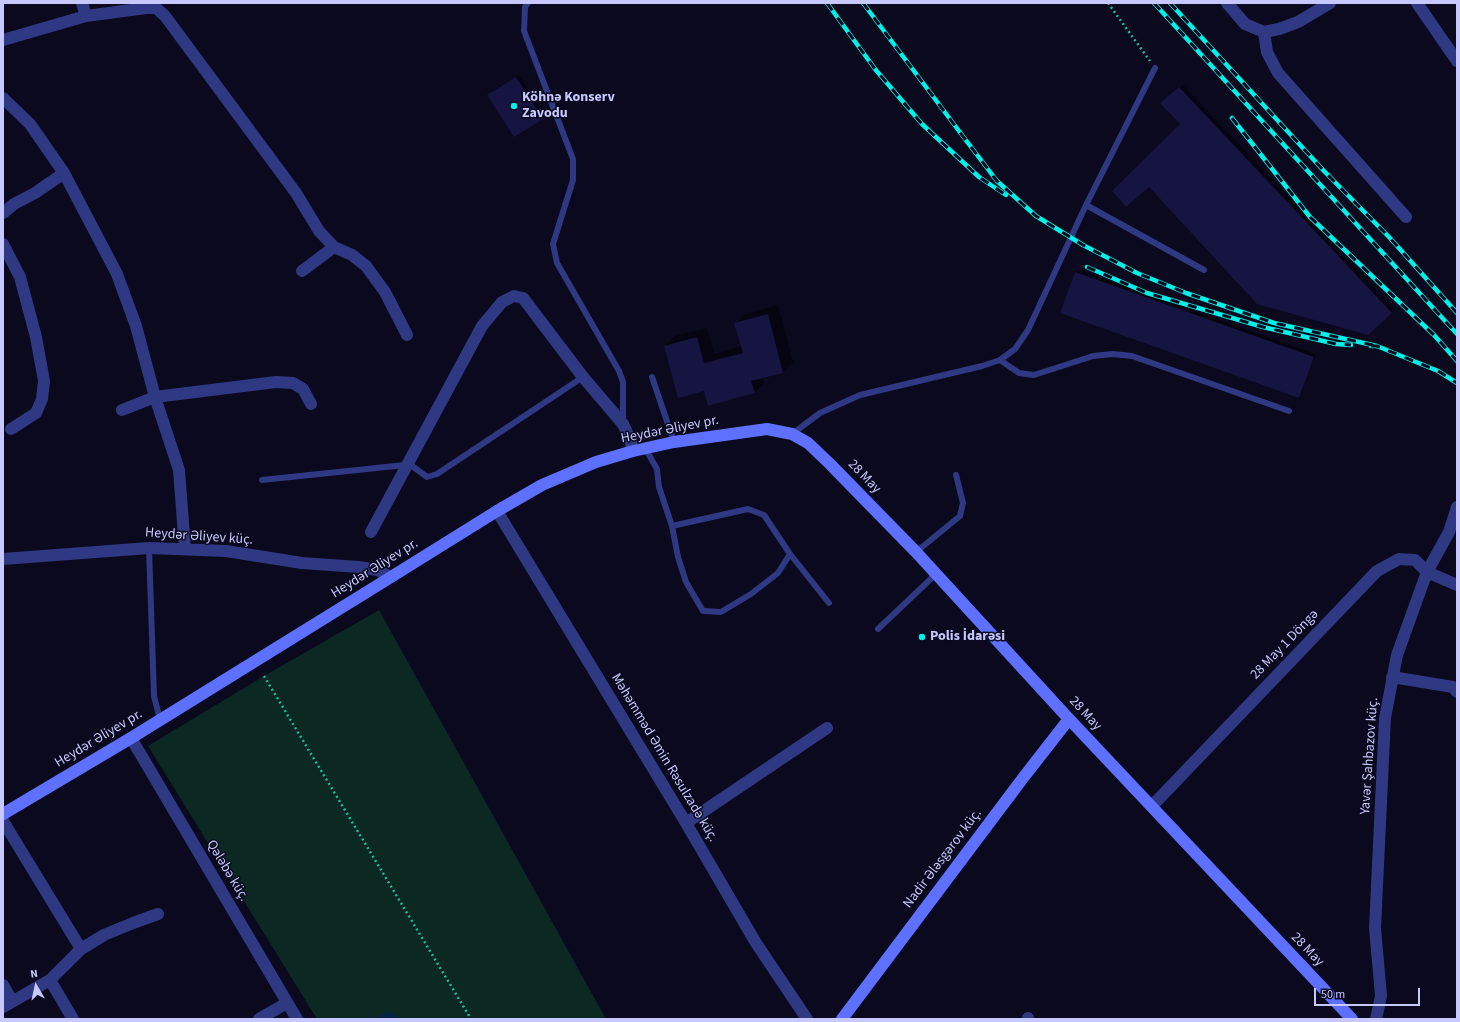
<!DOCTYPE html>
<html>
<head>
<meta charset="utf-8">
<style>
	body { margin:0 }
	#map { position:relative; width:1460px; height:1022px; overflow:hidden; background:#0a091e; font-family:"Source Sans 3",sans-serif }
	canvas { display:block }
	.frame { position:absolute; inset:0; border:4px solid #c6c8ff; pointer-events:none }
	.north { position:absolute; left:16px; top:966px; width:40px; height:40px; -webkit-text-stroke:3px #0a091e; paint-order:stroke; rotate:351deg; font-size:11px; font-weight:700; line-height:16px; text-align:center; color:#c6c8ff }
	.north::after { content:''; display:block; margin:auto; width:14px; height:18px; background:#c6c8ff; clip-path:polygon(50% 0,100% 100%,50% 72%,0 100%) }
	.scale { position:absolute; left:1314px; top:988px; width:106px; height:18px; box-sizing:border-box; border:2px solid #c6c8ff; border-top:0; padding-left:5px; font-size:12px; line-height:14px; white-space:nowrap; color:#c6c8ff; -webkit-text-stroke:3px #0a091e; paint-order:stroke }
</style>
</head>
<body>
<div id="map">
<canvas width="1460" height="1022"></canvas>
<div class="frame"></div>
<div class="north">N</div>
<div class="scale">50 m</div>
</div>
<script>
const g = document.querySelector('canvas').getContext('2d');
g.lineJoin = 'round';
function fillPath(path, color) {
  g.fillStyle = color;
  g.fill(path, 'evenodd');
}
function toPath(rows) {
  const path = new Path2D();
  for (const r of rows) {
    path.moveTo(r[0], r[1]);
    for (let i = 2; i < r.length; i += 2) path.lineTo(r[i], r[i + 1]);
  }
  return path;
}
function stroke(path, color, width, dash) {
  g.strokeStyle = color;
  g.lineWidth = width;
  g.lineCap = dash ? 'butt' : 'round';
  g.setLineDash(dash || []);
  g.stroke(path);
}
function label(font, color, halo, rows, align = 'center') {
  g.font = font + ' "Source Sans 3",sans-serif';
  g.lineWidth = 3;
  g.setLineDash([]);
  g.textBaseline = 'middle';
  g.strokeStyle = halo;
  g.fillStyle = color;
  for (const [text, x, y, turn = 0] of rows) {
    g.save();
    g.translate(x, y);
    g.rotate((+turn || 0) * Math.PI / 180);
    g.textAlign = isNaN(turn) ? turn : align;
    if (halo) g.strokeText(text, 0, 0);
    g.fillText(text, 0, 0);
    g.restore();
  }
}
fillPath(toPath([
	[379,610,606,1019,317,1019,148,746,264,676]
]), '#0c2823');
fillPath(toPath([
	[388,1012,395,1014,398,1019,376,1019,381,1014]
]), '#062341');
fillPath(toPath([
	[519,75,545,115,542,118,491,92],
	[1183,85,1394,309,1368,334,1181,124,1164,101],
	[1079,270,1316,354,1301,394,1298,397,1076,272],
	[778,305,793,362,783,372,763,377,764,383,754,393,705,390,665,346,675,336,707,328,714,354,742,346,736,324,745,314]
]), '#0007');
fillPath(toPath([
	[516,77,543,119,514,137,487,95],
	[1179,87,1392,313,1368,335,1257,304,1149,187,1126,207,1112,191,1180,124,1160,103],
	[1075,272,1314,357,1299,398,1060,313],
	[768,314,783,373,751,381,755,393,708,406,704,391,678,398,664,346,697,337,704,363,743,353,734,323]
]), '#161441');
stroke(toPath([
	[1108,3,1150,61],
	[264,676,471,1019]
]), '#20b99b', 2.5, [2, 3]);
stroke(toPath([
	[528,3,525,7,524,31,573,159,573,180,553,244,557,263,619,371,623,382,623,423],
	[1086,205,1204,270],
	[1000,360,1019,373,1034,375,1093,356,1113,354,1132,356,1289,411],
	[652,377,674,442],
	[792,434,820,413,860,395,982,366,1000,360,1015,349,1028,330,1086,205,1155,68],
	[645,448,657,469,659,487,672,526,678,557,686,582,703,611,721,612,751,594,778,573,790,554,764,515,748,509,672,526],
	[262,480,405,465,408,463,427,477,437,474,583,377],
	[149,548,154,696,160,720],
	[916,552,960,516,963,503,956,475],
	[790,554,829,603],
	[878,629,936,574]
]), '#2f3882', 6);
stroke(toPath([
	[82,3,86,16],
	[1227,3,1245,24,1264,32],
	[1417,3,1457,61],
	[1264,32,1267,52,1278,73,1406,217],
	[1264,32,1279,29,1298,22,1330,3],
	[3,40,86,16,146,8,156,8,165,16,296,193,319,231,334,247,352,255,366,266,385,292,407,335],
	[3,98,30,124,64,173,117,274,136,326,155,397,179,470,185,549],
	[3,213,14,204,35,193,64,173],
	[3,244,20,277,36,337,44,381,42,399,36,413,11,429],
	[302,271,334,247],
	[122,410,155,397,276,382,293,383,303,389,311,404],
	[497,511,686,823,756,943,807,1019],
	[371,532,482,326,502,302,514,296,523,298,583,377,623,424,630,439,633,451],
	[3,559,149,548,226,551,302,563,359,567,377,570,391,577],
	[1392,677,1453,687,1457,692],
	[131,738,297,1019],
	[1152,806,1377,571,1399,559,1415,560,1427,572,1457,585],
	[3,821,81,949],
	[686,823,827,728],
	[50,980,73,1019],
	[3,985,12,1001],
	[3,1007,50,980,81,949,104,935,133,923,158,914],
	[1028,1018,1028,1019],
	[259,1019,287,1003],
	[1376,1019,1381,996,1375,928,1385,718,1397,655,1427,572,1449,532,1457,507]
]), '#2f3882', 12);
stroke(toPath([
	[3,814,131,738,391,577,497,511,542,485,596,462,633,451,674,442,767,429,792,434,808,443,830,464,916,552,1069,719,1352,1019],
	[842,1019,1023,778,1069,719]
]), '#5d70ff', 12);
const rail = toPath([
	[827,3,875,69,922,124,979,177,1006,195],
	[863,3,965,139,997,181,1036,216,1083,245,1137,273,1186,293,1274,323,1377,346],
	[1154,3,1457,334],
	[1170,3,1324,171,1390,238,1457,313],
	[1232,118,1310,217,1434,335,1457,361],
	[1087,267,1147,293,1263,327,1336,344,1351,345],
	[1371,346,1377,346,1438,371,1457,383]
]);
stroke(rail, '#00f1e8', 4.5);
stroke(rail, '#0a091e', 3, [9]);
for (const [x, y, r, color] of [
	[514,106,4,"#00f1e8"],
	[922,637,4,"#00f1e8"]
]) {
  const dot = new Path2D();
  dot.arc(x, y, r, 0, 2 * Math.PI);
  g.fillStyle = color;
  g.fill(dot);
  stroke(dot, '#0a091e', 1.5);
}
label('bold 14px', '#c6c8ff', '#0a091e', [
	["Köhnə Konserv",522,98],
	["Zavodu",522,114],
	["Polis İdarəsi",930,637]
], 'left');
label('14px', '#c6c8ff', '#0a091e', [
	["Heydər Əliyev pr.",670,430,-11],
	["28 May",864,477,46],
	["Heydər Əliyev küç.",199,537,4],
	["Heydər Əliyev pr.",375,569,-32],
	["28 May 1 Döngə",1285,645,-46],
	["28 May",1085,714,47],
	["Heydər Əliyev pr.",99,739,-31],
	["Yavər Şahbazov küç.",1370,756,-86],
	["Məhəmməd Əmin Rəsulzadə küç.",664,758,59],
	["Nadir Ələsgərov küç.",943,859,-53],
	["Qələbə küç.",227,871,59],
	["28 May",1307,950,46]
]);
</script>
</body>
</html>
